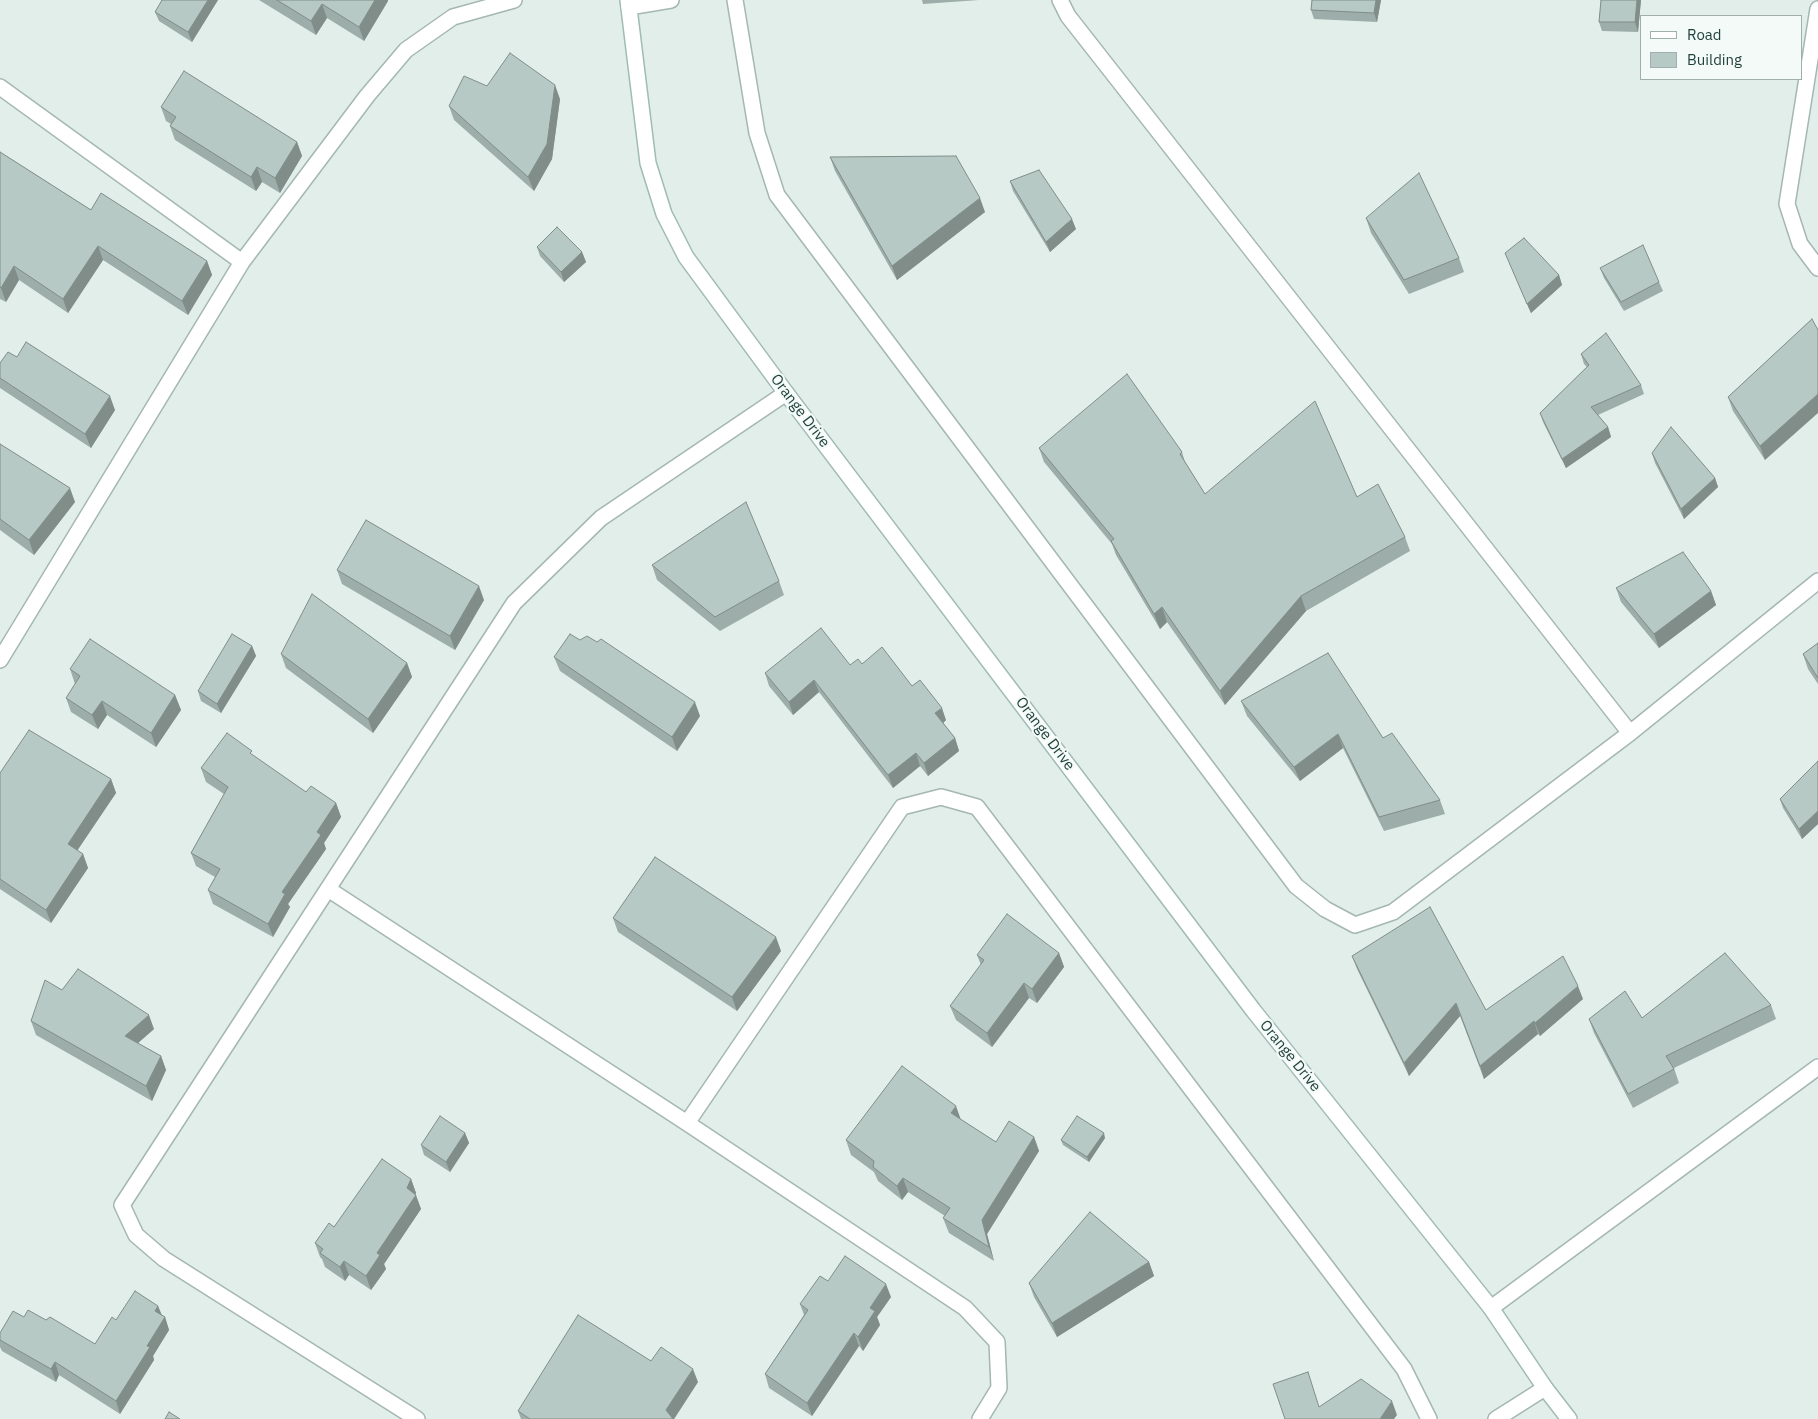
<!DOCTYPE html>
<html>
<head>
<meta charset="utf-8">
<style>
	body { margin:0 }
	#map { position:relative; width:1818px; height:1419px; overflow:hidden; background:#e2eeea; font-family:"IBM Plex Sans",sans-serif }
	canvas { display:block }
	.legend { position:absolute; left:1640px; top:15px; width:162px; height:65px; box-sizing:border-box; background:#f4faf7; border:1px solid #9fb0ac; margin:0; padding:6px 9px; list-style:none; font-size:15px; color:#20423c }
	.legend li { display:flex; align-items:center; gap:10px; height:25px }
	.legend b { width:25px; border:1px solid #9fb0ac }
</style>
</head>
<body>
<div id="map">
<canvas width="1818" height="1419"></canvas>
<ul class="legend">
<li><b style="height:6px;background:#fff"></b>Road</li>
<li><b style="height:14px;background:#b7c9c4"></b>Building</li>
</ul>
</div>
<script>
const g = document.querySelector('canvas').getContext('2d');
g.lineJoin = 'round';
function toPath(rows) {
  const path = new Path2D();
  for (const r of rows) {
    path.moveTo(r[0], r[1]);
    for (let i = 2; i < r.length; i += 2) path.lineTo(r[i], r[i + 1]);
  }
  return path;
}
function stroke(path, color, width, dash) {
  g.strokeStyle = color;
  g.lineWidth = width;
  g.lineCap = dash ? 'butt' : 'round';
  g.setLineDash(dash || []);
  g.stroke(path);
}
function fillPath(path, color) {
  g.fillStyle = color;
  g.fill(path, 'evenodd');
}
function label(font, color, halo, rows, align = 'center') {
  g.font = font + ' "IBM Plex Sans",sans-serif';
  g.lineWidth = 4.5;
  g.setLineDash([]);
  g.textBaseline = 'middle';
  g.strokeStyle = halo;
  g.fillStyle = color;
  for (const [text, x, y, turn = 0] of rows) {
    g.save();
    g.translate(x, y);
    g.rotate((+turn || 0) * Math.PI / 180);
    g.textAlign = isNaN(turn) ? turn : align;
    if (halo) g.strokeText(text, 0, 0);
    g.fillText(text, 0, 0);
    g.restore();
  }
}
const street = toPath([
	[735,0,757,133,777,195,1296,886,1325,909,1355,925,1393,912,1630,733,1818,581],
	[1060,0,1068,16,1630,733],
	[629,7,671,0],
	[1818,9,1787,204,1800,244,1818,268],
	[0,87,242,262],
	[0,660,242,262,367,96,406,50,453,17,514,0],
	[328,889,687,1123,965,1308,997,1342,999,1388,980,1419],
	[687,1123,902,807,941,797,977,807,1404,1369,1429,1419],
	[1491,1308,1818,1067],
	[417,1419,164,1259,136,1235,122,1205,514,603,601,518,786,393],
	[1496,1419,1545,1388]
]);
const secondary = toPath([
	[628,0,648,163,664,214,686,257,786,393,1253,1010,1491,1308,1545,1388,1569,1419]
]);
stroke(street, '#a4b7b2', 18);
stroke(secondary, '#9fbbb4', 18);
stroke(street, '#fff', 15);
stroke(secondary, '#fff', 15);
fillPath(toPath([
	[218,0,192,42,159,21,155,12],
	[259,0,388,0,388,1,364,41,327,18,316,35],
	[922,0,979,0,923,4],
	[1381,0,1377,22,1314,19,1311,10],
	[1601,0,1641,0,1638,32,1602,31,1599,22],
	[487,86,560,99,552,159,534,191,454,120,449,106],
	[161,107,297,142,302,156,280,193,262,182,256,191,175,140,170,126,171,124,166,121],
	[0,152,91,210,207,261,212,275,188,315,103,260,68,313,19,280,6,302,0,299],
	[830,157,985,212,897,280,835,171],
	[1010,181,1076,229,1050,252,1013,191],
	[1366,218,1459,258,1464,272,1409,294,1371,233],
	[537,247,582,252,586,262,564,282,540,256],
	[1505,253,1559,275,1562,285,1531,313],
	[1600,268,1659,282,1663,291,1624,311,1604,278],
	[1812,319,1765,460,1733,411,1728,397],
	[1581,354,1641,385,1644,394,1598,415,1608,427,1611,437,1566,468,1543,422,1540,413,1587,367,1584,364],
	[17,357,115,410,91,448,0,388,0,363],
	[0,444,75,502,34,555,0,530],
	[1039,448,1182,452,1185,462,1205,494,1357,497,1405,537,1410,551,1306,611,1225,705,1167,622,1160,629,1116,555,1112,544,1044,462],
	[1652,453,1715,478,1718,487,1684,519,1655,463],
	[652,565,779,581,784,595,720,631,657,580],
	[337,570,484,600,455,650,342,584],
	[1616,588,1711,591,1716,605,1659,648,1621,602],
	[1818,643,1818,684,1808,669,1803,654],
	[252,646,256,656,221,713,201,701,198,691],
	[281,654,407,663,412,677,373,733,286,668],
	[554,657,700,716,677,751,560,671],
	[862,664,912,686,946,720,943,723,955,738,959,751,928,776,920,766,893,788,819,692,793,715,769,686,765,673],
	[70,669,175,695,181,710,156,747,107,715,98,729,71,712,66,698,75,684],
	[1241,701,1383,738,1440,800,1445,814,1384,831,1343,748,1300,781,1247,716],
	[253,756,306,792,336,803,341,817,324,843,326,849,288,904,290,907,273,937,213,904,208,890,215,877,196,866,191,853,224,794,206,782,201,768],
	[1818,761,1818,824,1802,839,1783,808,1780,799],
	[0,773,111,779,116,793,77,850,83,854,88,868,51,923,0,889],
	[613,918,781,951,737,1011,618,932],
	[1059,953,1064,967,1037,1003,1029,998,992,1047,956,1020,950,1006,981,965,977,955],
	[1352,956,1486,1010,1583,999,1540,1036,1538,1034,1484,1079,1460,1016,1409,1076,1357,969],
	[62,990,154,1029,138,1043,161,1056,166,1070,152,1101,36,1035,31,1021],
	[1771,1005,1776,1019,1674,1068,1679,1083,1633,1108,1594,1033,1589,1019,1642,1018],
	[960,1119,996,1142,1034,1137,1039,1151,987,1234,994,1261,949,1233,943,1218,945,1216,908,1192,902,1200,878,1181,874,1172,851,1155,846,1140],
	[465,1133,469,1143,450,1172,424,1155,421,1145],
	[1105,1138,1089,1162,1063,1145,1061,1140],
	[411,1179,416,1193,415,1194,421,1209,384,1264,386,1269,371,1290,349,1275,345,1281,325,1267,322,1259,320,1257,315,1243,334,1227],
	[1149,1262,1154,1276,1057,1337,1034,1297,1029,1283],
	[828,1281,891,1297,877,1317,880,1325,863,1351,859,1346,812,1416,769,1388,765,1374,804,1315,800,1304],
	[158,1306,162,1315,165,1317,169,1330,153,1356,154,1360,120,1414,59,1375,56,1382,2,1351,0,1347,0,1333,24,1317,95,1344,116,1320],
	[651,1361,698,1382,674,1419,521,1419,518,1411]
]), '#9dada9');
fillPath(toPath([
	[208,0,218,0,192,42,188,32],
	[375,0,388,0,388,1,364,41,359,27],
	[1376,0,1381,0,1377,22,1374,13],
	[1637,0,1641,0,1638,32,1635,22],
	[322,4,327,18,316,35,311,21],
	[555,85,560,99,552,159,534,191,528,177],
	[297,142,302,156,280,193,275,178],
	[257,167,262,182,256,191,251,177],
	[980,198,985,212,897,280,892,266],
	[1072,219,1076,229,1050,252,1046,242],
	[98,246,103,260,68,313,63,299],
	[582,252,586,262,564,282,561,272],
	[207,261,212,275,188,315,182,301],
	[14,266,19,280,6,302,1,288],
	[1559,275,1562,285,1531,313,1527,304],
	[1818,394,1818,413,1765,460,1760,446],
	[110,396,115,410,91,448,85,434],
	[1608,427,1611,437,1566,468,1562,459],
	[1715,478,1718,487,1684,519,1681,509],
	[70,488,75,502,34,555,29,540],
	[479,586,484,600,455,650,450,636],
	[1711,591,1716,605,1659,648,1654,634],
	[1301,596,1306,611,1225,705,1220,691],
	[1162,607,1167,622,1160,629,1154,614],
	[252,646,256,656,221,713,217,704],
	[407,663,412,677,373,733,368,719],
	[814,680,819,692,793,715,789,702],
	[175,695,181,710,156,747,151,733],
	[102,701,107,715,98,729,92,715],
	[695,702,700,716,677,751,672,737],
	[942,708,946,720,940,726,935,713],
	[1338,734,1343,748,1300,781,1294,767],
	[955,738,959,751,928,776,924,763],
	[916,753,920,766,893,788,888,775],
	[111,779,116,793,73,857,68,844],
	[336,803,341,817,324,843,326,849,288,904,290,907,273,937,268,924,282,892,317,832],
	[1818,811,1818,824,1802,839,1799,829],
	[83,854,88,868,51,923,46,910],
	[776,937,781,951,737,1011,732,997],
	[1059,953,1064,967,1037,1003,1032,989],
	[1024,983,1029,998,992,1047,987,1033],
	[1578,986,1583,999,1540,1036,1535,1023],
	[1456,1003,1460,1016,1409,1076,1404,1063],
	[149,1015,154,1029,130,1050,125,1036],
	[1534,1021,1538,1034,1484,1079,1480,1066],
	[161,1056,166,1070,152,1101,146,1086],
	[956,1106,961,1120,951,1113],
	[465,1133,469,1143,450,1172,446,1162],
	[1104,1133,1105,1138,1089,1162,1087,1157],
	[1034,1137,1039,1151,987,1234,994,1261,989,1247,982,1220],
	[903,1178,908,1192,902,1200,897,1186],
	[411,1179,416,1193,414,1198,416,1195,421,1209,384,1264,386,1269,371,1290,366,1276,407,1188],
	[344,1261,349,1275,345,1281,340,1267],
	[1149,1262,1154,1276,1057,1337,1052,1323],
	[886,1284,891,1297,877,1317,880,1325,863,1351,858,1337,870,1308],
	[158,1306,163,1319,155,1311],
	[165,1317,169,1330,153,1356,154,1360,120,1414,116,1401,147,1346],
	[854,1333,859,1346,812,1416,807,1403],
	[55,1362,59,1375,56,1382,51,1369],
	[693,1369,698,1382,674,1419,669,1419,666,1410],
	[1392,1401,1397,1415,1394,1419,1380,1419]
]), '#808d89');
const building = toPath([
	[162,0,208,0,188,32,155,12,162,0],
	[277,0,375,0,359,27,322,4,311,21,277,0],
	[1312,0,1376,0,1374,13,1311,10,1312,0],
	[1601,0,1637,0,1635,22,1599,22,1601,0],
	[510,53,555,85,547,144,528,177,449,106,464,76,487,86,510,53],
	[184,71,297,142,275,178,257,167,251,177,170,126,176,117,161,107,184,71],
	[0,152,91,210,101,193,207,261,182,301,98,246,63,299,14,266,1,288,0,287,0,152],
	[956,156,980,198,892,266,830,157,956,156],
	[1039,170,1072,219,1046,242,1010,181,1039,170],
	[1419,173,1459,258,1404,280,1366,218,1419,173],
	[557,227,582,252,561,272,537,247,557,227],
	[1524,238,1559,275,1527,304,1505,253,1524,238],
	[1643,245,1659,282,1621,302,1600,268,1643,245],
	[1812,319,1818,330,1818,394,1760,446,1728,397,1812,319],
	[1606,333,1641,385,1591,407,1608,427,1562,459,1540,413,1589,365,1581,354,1606,333],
	[26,342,110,396,85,434,0,378,0,363,8,352,17,357,26,342],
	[1127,374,1182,452,1180,454,1205,494,1315,401,1357,497,1378,484,1405,537,1301,596,1220,691,1162,607,1154,614,1111,541,1114,539,1039,448,1127,374],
	[1671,427,1715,478,1681,509,1652,453,1671,427],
	[0,444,70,488,29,540,0,519,0,444],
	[746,502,779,581,715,617,652,565,746,502],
	[366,520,479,586,450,636,337,570,366,520],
	[1683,552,1711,591,1654,634,1616,588,1683,552],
	[312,594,407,663,368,719,281,654,312,594],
	[821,628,850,665,858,659,862,664,882,647,912,686,920,680,942,708,935,713,955,738,924,763,916,753,888,775,814,680,789,702,765,673,821,628],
	[232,634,252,646,217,704,198,691,232,634],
	[570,634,580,640,587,636,597,642,601,639,695,702,672,737,554,657,570,634],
	[90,639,175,695,151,733,102,701,92,715,66,698,80,676,70,669,90,639],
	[1818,643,1818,678,1803,654,1818,643],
	[1328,653,1383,738,1392,733,1440,800,1379,817,1338,734,1294,767,1241,701,1328,653],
	[29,730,111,779,68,844,83,854,46,910,0,879,0,773,29,730],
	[227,733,252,751,250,753,306,792,311,786,336,803,317,832,321,835,282,892,285,894,268,924,208,890,220,869,191,853,228,787,201,768,227,733],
	[1818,761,1818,811,1799,829,1780,799,1818,761],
	[655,857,776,937,732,997,613,918,655,857],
	[1430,907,1486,1010,1563,956,1578,986,1535,1023,1534,1021,1480,1066,1456,1003,1404,1063,1352,956,1430,907],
	[1007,914,1059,953,1032,989,1024,983,987,1033,950,1006,984,960,977,955,1007,914],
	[1725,953,1771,1005,1666,1056,1674,1069,1628,1094,1589,1019,1625,991,1642,1018,1725,953],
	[78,969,149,1015,125,1036,161,1056,146,1086,31,1021,45,980,62,990,78,969],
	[902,1066,956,1106,951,1113,996,1142,1009,1121,1034,1137,982,1220,989,1247,943,1218,950,1208,903,1178,897,1186,873,1167,874,1161,846,1140,902,1066],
	[440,1116,465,1133,446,1162,421,1145,440,1116],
	[1077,1116,1104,1133,1087,1157,1061,1140,1077,1116],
	[382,1159,411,1179,407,1188,416,1195,377,1253,380,1255,366,1276,344,1261,340,1267,320,1253,323,1249,315,1243,329,1223,334,1227,382,1159],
	[1090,1212,1149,1262,1052,1323,1029,1283,1090,1212],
	[845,1256,886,1284,870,1308,875,1311,858,1337,854,1333,807,1403,765,1374,808,1310,800,1304,820,1276,828,1281,845,1256],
	[135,1291,158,1306,155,1311,165,1317,147,1346,150,1347,116,1401,55,1362,51,1369,0,1340,0,1333,13,1311,24,1317,28,1310,46,1320,50,1317,95,1344,112,1317,116,1320,135,1291],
	[578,1315,651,1361,661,1347,693,1369,666,1410,673,1419,530,1419,518,1411,578,1315],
	[1308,1372,1319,1407,1361,1379,1392,1401,1380,1419,1285,1419,1273,1384,1308,1372],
	[169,1412,180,1419,165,1419,169,1412]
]);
fillPath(building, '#b7c9c4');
stroke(building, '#808d89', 1);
label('15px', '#20423c', '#f4faf7', [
	["Orange Drive",800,411,53],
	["Orange Drive",1045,734,53],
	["Orange Drive",1290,1056,51]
]);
</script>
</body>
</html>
